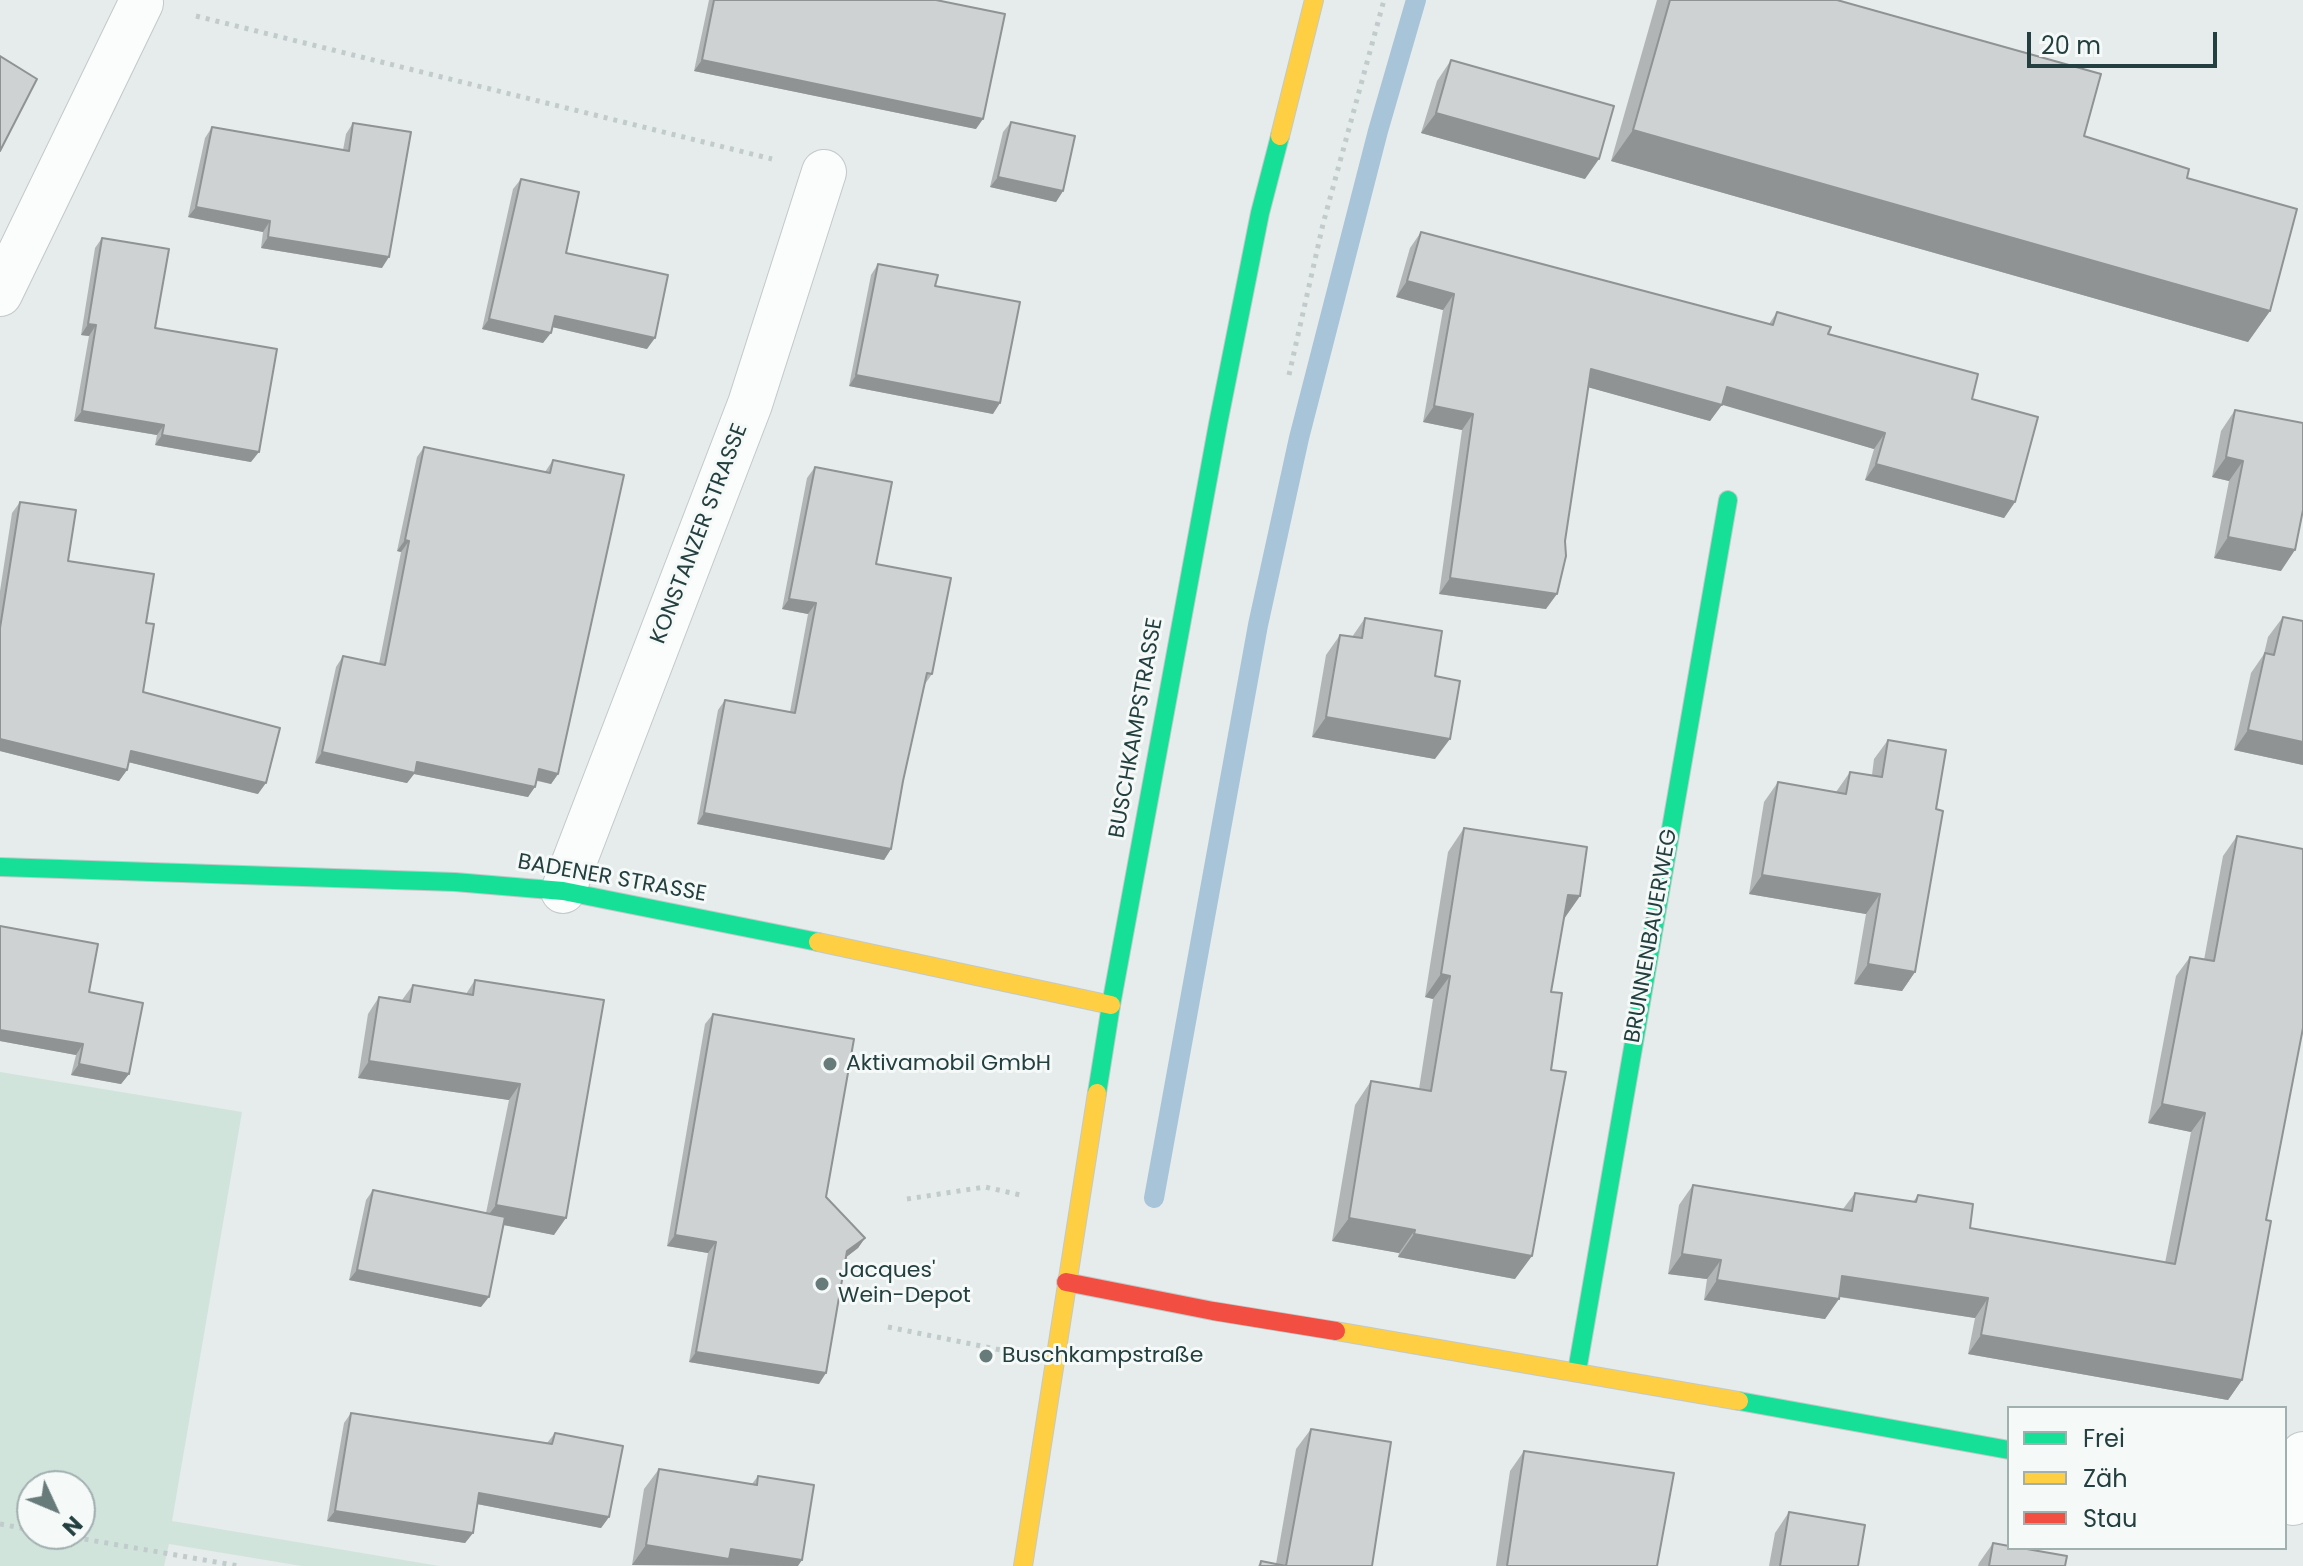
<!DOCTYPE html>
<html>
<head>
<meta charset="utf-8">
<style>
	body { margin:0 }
	#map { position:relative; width:2303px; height:1566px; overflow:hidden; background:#e6ebeb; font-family:Poppins,sans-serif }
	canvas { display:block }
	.legend { position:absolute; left:2007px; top:1406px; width:280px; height:144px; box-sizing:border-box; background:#f5faf9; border:2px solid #a1afaf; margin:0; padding:10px 14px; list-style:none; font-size:24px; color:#243f3f }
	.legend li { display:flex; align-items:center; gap:16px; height:40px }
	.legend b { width:40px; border:2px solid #a1afaf }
	.north { position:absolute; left:16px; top:1470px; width:80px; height:80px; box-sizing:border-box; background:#f5faf9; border:2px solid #a1afaf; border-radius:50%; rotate:134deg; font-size:22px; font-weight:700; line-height:32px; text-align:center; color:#243f3f }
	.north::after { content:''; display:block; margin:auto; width:28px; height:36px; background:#687b7b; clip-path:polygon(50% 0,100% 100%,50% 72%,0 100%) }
	.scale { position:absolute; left:2027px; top:32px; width:190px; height:36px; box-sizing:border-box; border:4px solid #243f3f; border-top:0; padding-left:10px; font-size:24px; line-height:28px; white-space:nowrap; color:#243f3f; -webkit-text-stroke:6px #f5faf9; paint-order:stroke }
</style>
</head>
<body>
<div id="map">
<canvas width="2303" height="1566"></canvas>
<ul class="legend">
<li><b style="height:10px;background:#16e098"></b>Frei</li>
<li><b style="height:10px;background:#ffcf43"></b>Zäh</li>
<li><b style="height:10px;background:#f24e42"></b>Stau</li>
</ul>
<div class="north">N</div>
<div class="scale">20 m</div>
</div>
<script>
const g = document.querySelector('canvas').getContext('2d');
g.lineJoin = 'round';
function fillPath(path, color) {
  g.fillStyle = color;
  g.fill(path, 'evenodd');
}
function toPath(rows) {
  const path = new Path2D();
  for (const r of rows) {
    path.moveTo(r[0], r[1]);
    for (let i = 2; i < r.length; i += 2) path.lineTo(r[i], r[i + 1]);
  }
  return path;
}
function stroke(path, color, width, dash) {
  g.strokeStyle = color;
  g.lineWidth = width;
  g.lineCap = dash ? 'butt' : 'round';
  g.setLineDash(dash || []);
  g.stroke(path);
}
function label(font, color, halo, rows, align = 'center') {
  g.font = font + ' Poppins,sans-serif';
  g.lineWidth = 6;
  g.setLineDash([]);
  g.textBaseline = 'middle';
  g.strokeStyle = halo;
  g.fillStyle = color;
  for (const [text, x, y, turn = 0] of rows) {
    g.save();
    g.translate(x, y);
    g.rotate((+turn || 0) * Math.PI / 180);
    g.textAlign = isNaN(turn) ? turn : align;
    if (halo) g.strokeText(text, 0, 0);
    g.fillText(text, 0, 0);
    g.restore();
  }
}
fillPath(toPath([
	[0,1072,242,1112,172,1521,439,1566,302,1566,169,1544,164,1566,0,1566],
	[32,1486,80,1486,80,1534,32,1534]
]), '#d0e4dc');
stroke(toPath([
	[1154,1198,1258,625,1299,438,1378,131,1416,0]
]), '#a8c4d8', 20);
const street = toPath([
	[0,294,141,3],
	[563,891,750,404,824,172],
	[2293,1503,2303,1454]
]);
const fast = toPath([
	[0,867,455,882,563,891,818,942],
	[1097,1093,1111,1005,1218,424,1260,213,1280,136],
	[1577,1371,1728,500],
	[1739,1401,2009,1450]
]);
const slow = toPath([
	[1280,136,1314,0],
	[818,942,1111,1005],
	[1336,1331,1739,1401],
	[1023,1566,1097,1093]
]);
const jam = toPath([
	[1066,1282,1213,1311,1336,1331]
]);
stroke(street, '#c3c8c8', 46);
stroke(fast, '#c2c9c8', 20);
stroke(slow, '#c2c9c8', 20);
stroke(jam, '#c2c9c8', 20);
stroke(toPath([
	[196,16,772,159],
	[1289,375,1323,224,1384,0],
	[907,1199,985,1187,1025,1196],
	[888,1327,1001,1350],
	[0,1524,32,1530],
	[55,1534,239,1566]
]), '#c2cbcb', 5, [4, 6]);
stroke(street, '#fbfcfc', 44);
stroke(fast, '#16e098', 18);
stroke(slow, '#ffcf43', 18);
stroke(jam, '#f24e42', 18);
fillPath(toPath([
	[709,0,936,0,976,129,694,71],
	[1657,0,1837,0,2084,136,2187,178,2270,311,2248,342,1611,161],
	[1451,60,1585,179,1421,133,1437,81],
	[1011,122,1063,191,1056,202,990,187,1003,132],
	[353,123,382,268,261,248,263,232,188,217,205,138,212,127,343,150,346,134],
	[521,179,566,253,647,349,552,327,543,343,482,329,513,189],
	[1421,232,1769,324,1777,312,1972,399,2015,502,2004,518,1865,480,1874,449,1722,404,1710,421,1588,387,1546,609,1439,594,1462,430,1423,422,1443,310,1396,297,1410,248],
	[102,238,155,328,251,462,155,445,157,435,74,421,89,336,81,335,95,248],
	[878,264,935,286,993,414,849,386,871,275],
	[2235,410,2281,571,2214,558,2229,481,2212,477,2221,431],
	[424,447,545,472,553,460,558,774,551,784,537,781,528,797,414,774,407,783,315,763,336,667,343,656,379,664,401,552,397,551,417,457],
	[815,467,876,564,932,674,925,684,903,781,891,849,884,860,697,824,718,710,725,700,790,712,808,614,782,609,807,478],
	[20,502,68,561,146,623,143,692,258,794,128,762,127,770,119,781,0,751,0,591,12,513],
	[2283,617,2303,621,2303,765,2234,750,2251,673,2264,654,2268,637],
	[1365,618,1435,676,1435,759,1312,737,1326,655,1340,635,1352,637],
	[1888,740,1936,809,1915,972,1902,991,1854,984,1866,914,1749,894,1764,802,1778,782,1836,792,1850,772,1872,775,1874,759],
	[1464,828,1580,896,1564,919,1551,992,1515,1279,1398,1257,1399,1253,1332,1241,1355,1105,1371,1081,1419,1089,1433,999,1425,997,1448,852],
	[2237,836,2266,1220,2242,1380,2228,1400,1968,1354,1975,1318,1839,1297,1825,1319,1704,1300,1707,1279,1668,1274,1679,1205,1693,1185,1843,1209,1855,1193,1913,1202,1918,1195,1970,1228,2165,1263,2191,1132,2148,1123,2176,976,2190,957,2204,960,2223,856],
	[0,926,89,992,129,1074,121,1084,71,1075,76,1055,0,1041],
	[475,980,604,1000,554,1235,503,1225,481,1307,349,1280,366,1200,373,1190,486,1213,509,1100,358,1078,368,1014,379,997,402,1000,413,985,466,994],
	[713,1014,826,1197,865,1238,858,1248,846,1257,819,1384,689,1362,708,1253,667,1246,705,1024],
	[351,1413,547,1443,555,1433,609,1517,601,1528,477,1504,473,1533,465,1543,327,1521,344,1423],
	[1311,1429,1372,1566,1258,1566,1261,1561,1276,1564,1296,1449],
	[1524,1451,1657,1566,1496,1566,1510,1471],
	[659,1469,752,1484,758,1476,798,1566,632,1565,644,1489],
	[1789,1512,1858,1566,1769,1566,1775,1533],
	[1993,1543,2065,1566,1978,1566,1979,1563]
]), '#b1b5b5');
fillPath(toPath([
	[702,60,983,119,976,129,694,71],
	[1436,113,1599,159,1585,179,1421,133],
	[1633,130,2270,311,2248,342,1611,161],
	[998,177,1063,191,1056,202,990,187],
	[196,207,270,221,263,232,188,217],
	[268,237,389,257,382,268,261,248],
	[1407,281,1454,294,1443,310,1396,297],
	[555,316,655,338,647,349,548,326],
	[489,319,551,333,543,343,482,329],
	[88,324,96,325,89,336,81,335],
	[1591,369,1722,405,1710,421,1580,385],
	[856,375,1000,403,993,414,849,386],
	[1727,387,1885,433,1874,449,1716,403],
	[1434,406,1473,414,1462,430,1423,422],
	[82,411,164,425,157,435,74,421],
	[162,435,259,452,251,462,155,445],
	[2226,457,2243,461,2229,481,2212,477],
	[1876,464,2015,502,2004,518,1865,480],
	[2228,537,2295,550,2281,571,2214,558],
	[405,540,409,541,401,552,397,551],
	[1450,578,1557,594,1546,609,1439,594],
	[789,599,816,603,808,614,782,609],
	[1326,717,1450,739,1435,759,1312,737],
	[2248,730,2303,742,2303,765,2234,750],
	[0,739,127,770,119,781,0,751],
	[131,751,266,783,258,794,124,761],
	[322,752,417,762,535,787,528,797,414,774,407,783,315,763],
	[539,769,558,774,551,784,532,779],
	[704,813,891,849,884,860,697,824],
	[1762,875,1880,894,1866,914,1749,894],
	[1568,895,1580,896,1563,920],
	[1868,964,1915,972,1902,991,1854,984],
	[1441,974,1450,976,1433,999,1425,997],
	[0,1030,83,1044,76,1055,0,1041],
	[369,1061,520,1084,509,1100,358,1078],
	[79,1064,129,1074,121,1084,71,1075],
	[2162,1104,2205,1113,2191,1132,2148,1123],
	[496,1205,566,1218,554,1235,484,1221],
	[1349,1218,1415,1230,1399,1253,1332,1241],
	[1414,1234,1532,1256,1515,1279,1398,1257],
	[675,1235,716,1242,708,1253,667,1246],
	[865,1238,858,1248,840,1262,847,1251],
	[1682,1254,1721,1260,1707,1279,1668,1274],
	[357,1270,489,1297,481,1307,349,1280],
	[1842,1276,1988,1298,1975,1318,1829,1295],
	[1717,1280,1839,1299,1825,1319,1704,1300],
	[1981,1335,2242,1380,2228,1400,1968,1354],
	[696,1352,826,1373,819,1384,689,1362],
	[479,1493,609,1517,601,1528,472,1503],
	[335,1511,473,1533,465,1543,327,1521],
	[646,1545,731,1549,802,1560,798,1566,632,1565]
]), '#909393');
const building = toPath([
	[714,0,936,0,1005,14,983,119,702,60,714,0],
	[1670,0,1837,0,2101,74,2084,136,2189,169,2187,178,2297,209,2270,311,1633,130,1670,0],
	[0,56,37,79,0,151,0,56],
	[1451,60,1614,106,1599,159,1436,113,1451,60],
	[1011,122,1075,136,1063,191,998,177,1011,122],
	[353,123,411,132,389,257,268,237,270,221,196,207,212,127,349,151,353,123],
	[521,179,579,192,566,253,668,275,655,338,555,316,551,333,489,319,521,179],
	[1421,232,1773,325,1777,312,1831,327,1828,334,1978,374,1972,399,2038,417,2015,502,1876,464,1885,433,1727,387,1722,405,1591,369,1565,541,1566,556,1557,594,1450,578,1473,414,1434,406,1454,294,1407,281,1421,232],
	[102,238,169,249,155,328,277,349,259,452,162,435,164,425,82,411,96,325,88,324,102,238],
	[878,264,938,275,935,286,1020,302,1000,403,856,375,878,264],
	[2235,410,2303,423,2303,510,2295,550,2228,537,2243,461,2226,457,2235,410],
	[424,447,550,473,553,460,624,475,558,774,539,769,535,787,417,762,415,773,322,752,343,656,385,665,409,541,405,540,424,447],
	[815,467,892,482,876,564,951,578,932,674,927,673,903,781,891,849,704,813,725,700,795,713,816,603,789,599,815,467],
	[20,502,76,510,68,561,154,574,146,623,154,624,143,692,280,728,266,783,131,751,127,770,0,739,0,628,20,502],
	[2283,617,2303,621,2303,742,2248,730,2265,653,2274,655,2283,617],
	[1365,618,1442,631,1435,676,1460,681,1450,739,1326,717,1340,635,1362,638,1365,618],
	[1888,740,1946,750,1936,809,1943,811,1915,972,1868,964,1880,894,1762,875,1778,782,1846,794,1850,772,1882,777,1888,740],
	[1464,828,1587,847,1580,896,1568,895,1551,992,1562,993,1551,1070,1566,1072,1532,1256,1414,1234,1415,1230,1349,1218,1371,1081,1431,1091,1450,976,1441,974,1464,828],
	[2237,836,2303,849,2303,1028,2266,1220,2271,1221,2242,1380,1981,1335,1988,1298,1842,1276,1839,1299,1717,1280,1721,1260,1682,1254,1693,1185,1852,1211,1855,1193,1916,1202,1918,1195,1973,1204,1970,1228,2175,1264,2205,1113,2162,1104,2190,957,2214,961,2237,836],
	[0,926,98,944,89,992,143,1003,129,1074,79,1064,83,1044,0,1030,0,926],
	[475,980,604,1000,566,1218,496,1205,520,1084,369,1061,379,997,410,1002,413,985,473,995,475,980],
	[713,1014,854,1039,826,1197,865,1238,847,1251,826,1373,696,1352,716,1242,675,1235,713,1014],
	[373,1190,505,1217,489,1297,357,1270,373,1190],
	[351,1413,552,1444,555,1433,623,1446,609,1517,479,1493,473,1533,335,1511,351,1413],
	[1311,1429,1391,1442,1372,1566,1260,1566,1261,1561,1286,1566,1311,1429],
	[1524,1451,1674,1473,1657,1566,1507,1566,1524,1451],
	[659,1469,757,1485,758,1476,814,1485,802,1560,731,1549,729,1559,646,1545,659,1469],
	[1789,1512,1865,1525,1858,1566,1780,1566,1789,1512],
	[1993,1543,2009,1546,2009,1548,2021,1548,2067,1556,2065,1566,1989,1566,1993,1543]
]);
fillPath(building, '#ced2d2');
stroke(building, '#909393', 2);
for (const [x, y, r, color] of [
	[830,1064,8,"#687b7b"],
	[822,1284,8,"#687b7b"],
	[986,1356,8,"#687b7b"]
]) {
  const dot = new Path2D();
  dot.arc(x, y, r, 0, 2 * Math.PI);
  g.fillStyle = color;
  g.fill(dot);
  stroke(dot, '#f5faf9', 3);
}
label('22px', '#243f3f', '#f5faf9', [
	["KONSTANZER STRASSE",700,534,-69],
	["BUSCHKAMPSTRASSE",1137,728,-80],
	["BADENER STRASSE",612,879,10],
	["BRUNNENBAUERWEG",1652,936,-80]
]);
label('22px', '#243f3f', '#f5faf9', [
	["Aktivamobil GmbH",846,1064],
	["Jacques'",838,1271],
	["Wein-Depot",838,1296],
	["Buschkampstraße",1002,1356]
], 'left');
</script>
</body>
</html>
